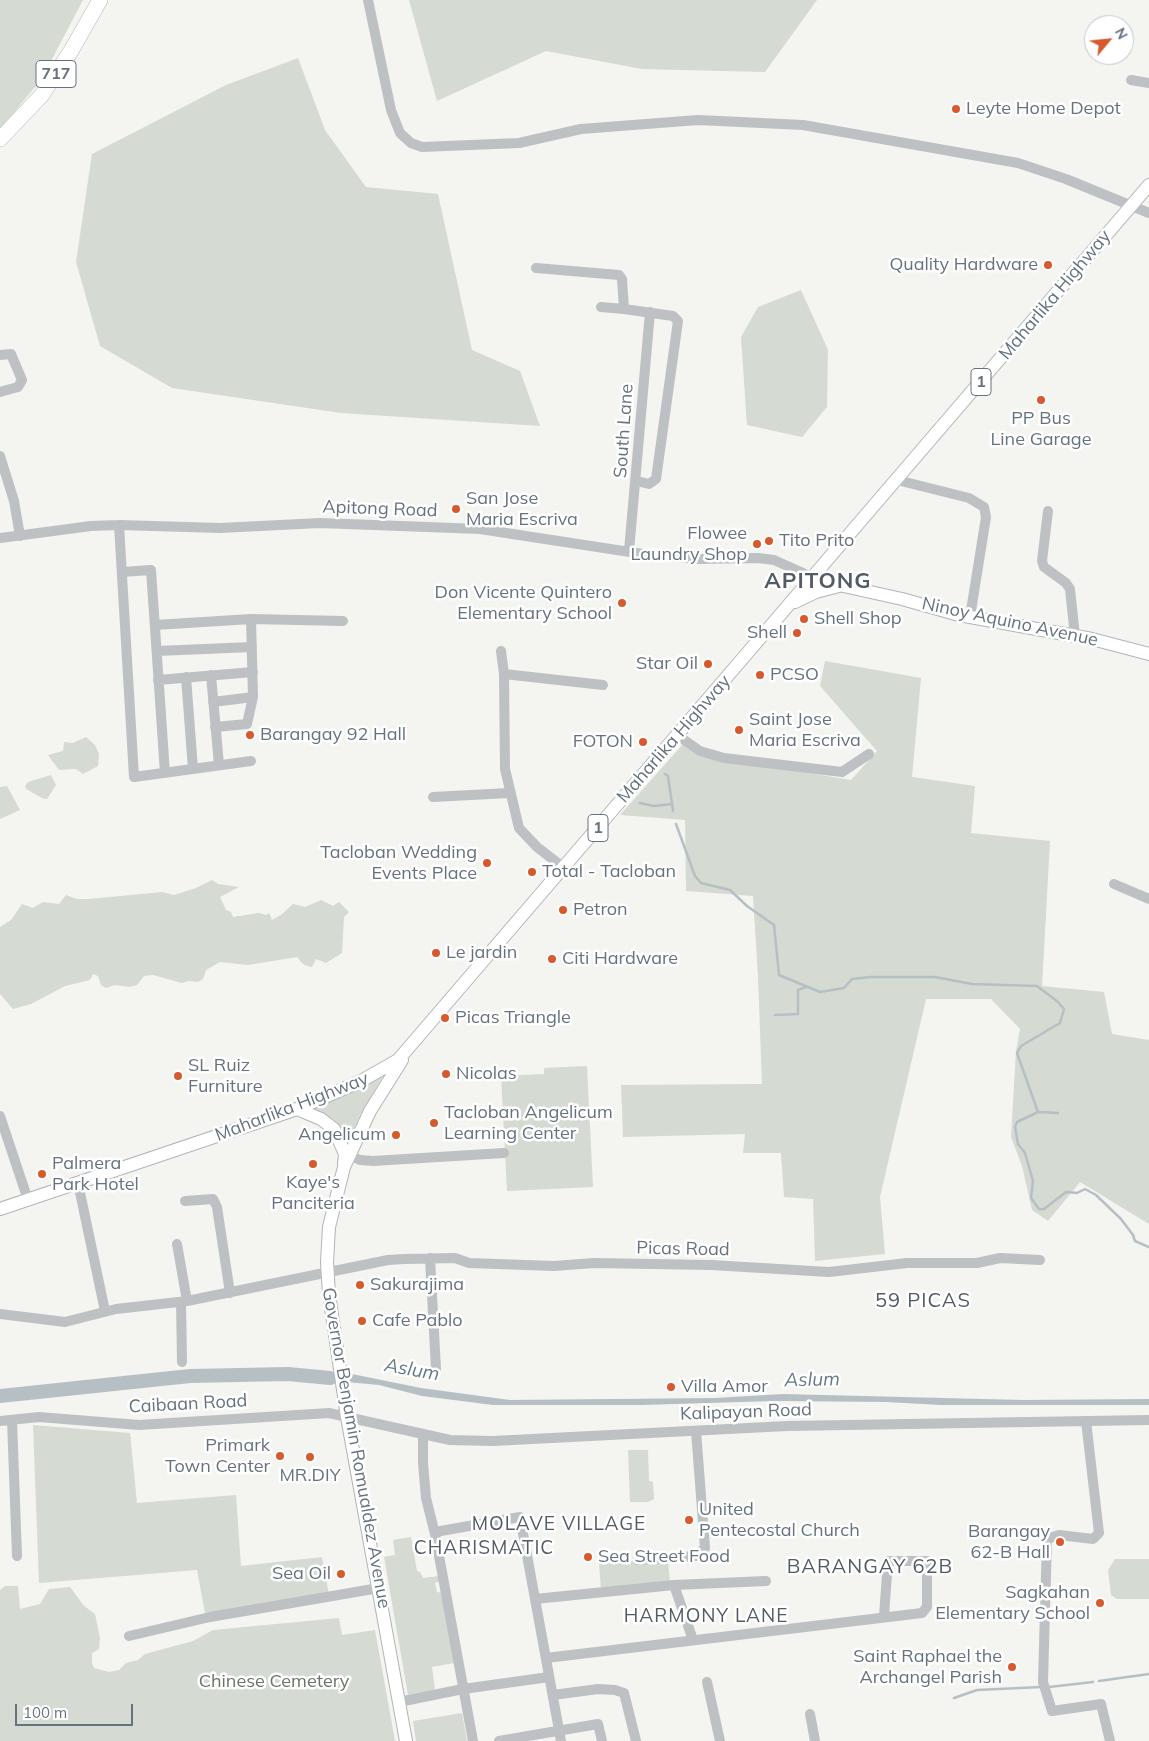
<!DOCTYPE html>
<html>
<head>
<meta charset="utf-8">
<style>
	body { margin:0 }
	#map { position:relative; width:1149px; height:1741px; overflow:hidden; background:#f4f4f0; font-family:Mulish,sans-serif }
	canvas { display:block }
	.north { position:absolute; left:1084px; top:15px; width:50px; height:50px; box-sizing:border-box; background:#fff; border:1px solid #c1c7cc; border-radius:50%; rotate:62deg; font-size:14px; font-weight:700; line-height:20px; text-align:center; color:#65737f }
	.north::after { content:''; display:block; margin:auto; width:18px; height:22px; background:#d65a2e; clip-path:polygon(50% 0,100% 100%,50% 72%,0 100%) }
	.scale { position:absolute; left:15px; top:1704px; width:118px; height:22px; box-sizing:border-box; border:2px solid #65737f; border-top:0; padding-left:6px; font-size:15px; line-height:18px; white-space:nowrap; color:#65737f; -webkit-text-stroke:4px #fff; paint-order:stroke }
</style>
</head>
<body>
<div id="map">
<canvas width="1149" height="1741"></canvas>
<div class="north">N</div>
<div class="scale">100 m</div>
</div>
<script>
const g = document.querySelector('canvas').getContext('2d');
g.lineJoin = 'round';
function fillPath(path, color) {
  g.fillStyle = color;
  g.fill(path, 'evenodd');
}
function toPath(rows) {
  const path = new Path2D();
  for (const r of rows) {
    path.moveTo(r[0], r[1]);
    for (let i = 2; i < r.length; i += 2) path.lineTo(r[i], r[i + 1]);
  }
  return path;
}
function stroke(path, color, width, dash) {
  g.strokeStyle = color;
  g.lineWidth = width;
  g.lineCap = dash ? 'butt' : 'round';
  g.setLineDash(dash || []);
  g.stroke(path);
}
function label(font, color, halo, rows, align = 'center') {
  g.font = font + ' Mulish,sans-serif';
  g.lineWidth = 5;
  g.setLineDash([]);
  g.textBaseline = 'middle';
  g.strokeStyle = halo;
  g.fillStyle = color;
  for (const [text, x, y, turn = 0] of rows) {
    g.save();
    g.translate(x, y);
    g.rotate((+turn || 0) * Math.PI / 180);
    g.textAlign = isNaN(turn) ? turn : align;
    if (halo) g.strokeText(text, 0, 0);
    g.fillText(text, 0, 0);
    g.restore();
  }
}
fillPath(toPath([
	[0,0,83,0,41,80,0,129],
	[409,0,817,0,765,72,642,69,546,51,437,101],
	[298,58,325,130,366,187,438,194,472,350,520,371,540,426,341,413,172,388,100,346,76,262,92,154,226,85],
	[801,290,828,350,827,407,802,437,747,425,741,337,758,307],
	[825,661,921,678,912,777,975,786,971,833,1050,841,1042,986,1104,992,1112,1034,1149,1040,1149,1224,1080,1182,1048,1221,1032,1210,1022,1166,1011,1137,1016,1051,1020,1029,991,999,926,999,880,1197,885,1254,815,1261,813,1199,784,1197,781,1153,743,1153,745,1134,623,1137,621,1085,762,1084,758,976,753,896,686,891,685,820,620,815,683,744,702,755,851,780,877,751,820,686],
	[86,737,95,745,99,754,98,766,83,774,76,769,59,770,48,755,63,751,64,742,73,743],
	[51,775,56,785,47,799,42,798,26,789,25,786,28,782],
	[7,786,20,810,0,819,0,787],
	[212,880,218,884,239,887,220,897,226,910,231,912,233,917,259,913,266,915,269,913,272,920,282,914,293,904,305,907,321,900,333,906,339,902,349,912,344,917,342,953,326,963,316,959,312,967,304,965,297,957,248,965,220,962,206,970,203,979,198,982,189,981,182,983,153,975,144,976,137,985,129,987,115,985,106,988,101,985,98,976,93,974,90,980,65,986,31,1004,13,1009,0,994,0,927,11,920,22,904,33,908,43,902,59,904,66,895,77,899,89,899,162,892,174,895,196,888],
	[587,1066,593,1187,507,1191,501,1076,544,1074,544,1068],
	[383,1076,360,1115,348,1142,334,1120,314,1109],
	[33,1425,130,1433,137,1503,236,1495,241,1566,322,1557,329,1595,205,1613,197,1570,39,1583],
	[628,1450,648,1450,649,1481,653,1482,654,1499,648,1502,630,1502],
	[411,1537,417,1571,420,1572,423,1578,439,1576,440,1581,435,1583,437,1592,443,1593,454,1663,432,1667,435,1690,408,1695,384,1557,395,1555,393,1540],
	[1115,1559,1149,1559,1149,1599,1117,1599,1111,1595,1108,1570],
	[635,1561,668,1561,670,1583,601,1590,599,1563],
	[5,1586,18,1586,20,1609,40,1604,49,1589,70,1587,84,1606,95,1614,100,1638,99,1649,92,1653,92,1663,94,1668,109,1672,119,1670,126,1663,138,1660,145,1654,193,1641,213,1630,339,1618,342,1635,375,1630,395,1741,0,1741,0,1590],
	[462,1713,467,1741,416,1741,413,1721]
]), '#d5dad2');
fillPath(toPath([
	[347,1373,421,1388,510,1400,715,1398,783,1394,1023,1400,1149,1399,1149,1405,940,1405,886,1402,775,1401,642,1405,493,1405,422,1396,379,1385,347,1382,345,1375]
]), '#b6c0c4');
stroke(toPath([
	[665,774,668,776,673,811],
	[640,803,654,806,672,804],
	[676,824,695,876,701,883,730,890,747,906,774,925,779,975,820,992,844,988,852,979,870,977,935,977,972,984,1037,986,1058,1002,1064,1009,1060,1023,1021,1046,1017,1053,1038,1112,1017,1122,1015,1127,1018,1144,1025,1153,1033,1181,1031,1198,1039,1209,1044,1209,1066,1192,1077,1193,1085,1189,1096,1195,1121,1219,1133,1235,1135,1241,1149,1247],
	[775,1015,798,1014,798,990,806,987],
	[1038,1112,1058,1113],
	[1099,1681,1149,1674],
	[1049,1687,1093,1682],
	[954,1698,977,1690,1041,1687]
]), '#b6c0c4', 2.5);
stroke(toPath([
	[0,1396,190,1376,288,1374,330,1378]
]), '#b6c0c4', 14);
const major = toPath([
	[812,579,902,599,959,615,1092,639,1149,654],
	[795,602,816,592,839,586],
	[402,1060,370,1111,344,1167,329,1227,327,1262,329,1294,347,1417,406,1741],
	[297,1109,321,1119,334,1129,345,1154,344,1164],
	[0,1209,297,1109,361,1081,398,1060,1149,185]
]);
const highway = toPath([
	[0,139,41,96,71,51,100,0]
]);
stroke(major, '#b1b5b8', 14);
stroke(highway, '#b2b5b8', 16);
stroke(toPath([
	[368,0,391,110,400,133,411,143,422,147,519,143,581,129,698,120,803,125,1018,163,1066,179,1149,213],
	[1131,80,1149,83],
	[536,268,619,275,622,279,624,309,673,316,678,321,656,479,649,484,637,481],
	[601,307,624,309],
	[0,392,18,387,22,380,11,354,0,355],
	[0,456,14,501,20,536],
	[897,480,969,498,984,507,986,517,970,617],
	[1048,511,1042,561,1044,567,1066,583,1070,589,1075,636],
	[119,525,134,777,251,761],
	[0,538,91,526,119,525,220,528,320,523,480,529,643,554,698,559,758,558,774,560,803,573,812,579],
	[629,551,650,312],
	[122,572,151,570,165,773],
	[155,625,251,619,343,621],
	[157,651,252,647],
	[501,651,504,674,505,769,519,828,537,847,564,868],
	[504,674,603,685],
	[211,675,219,765],
	[186,677,193,769],
	[158,680,253,672],
	[213,702,253,697],
	[215,727,247,724,253,697,251,619],
	[677,735,700,751,724,758,842,772,869,754],
	[433,797,509,793],
	[1114,884,1149,899],
	[0,1116,28,1200],
	[349,1155,360,1160,373,1161,504,1153],
	[78,1183,105,1311],
	[185,1201,213,1199,217,1207,230,1293],
	[177,1244,187,1301],
	[430,1258,436,1369],
	[181,1302,182,1362],
	[0,1314,65,1322,116,1309,187,1301,388,1260,404,1259,455,1258,469,1263,554,1266,594,1263,711,1265,829,1272,907,1263,977,1263,1000,1258,1040,1260],
	[12,1420,17,1556],
	[0,1421,39,1417,139,1425,329,1413,450,1440,493,1441,787,1426,1149,1420],
	[1086,1421,1099,1533,1093,1539,1059,1535,1047,1539,1043,1682,1052,1711,1101,1704,1110,1741],
	[423,1435,423,1463,426,1498,435,1534,473,1741],
	[435,1532,520,1517,561,1741],
	[638,1560,695,1556,705,1548,696,1431],
	[674,1585,693,1640],
	[535,1599,674,1585,766,1581],
	[129,1636,210,1617,379,1588],
	[546,1658,922,1613,927,1607,927,1561,888,1561,884,1616],
	[707,1682,720,1741],
	[553,1695,598,1689,615,1690,624,1693,636,1741],
	[399,1702,463,1689,549,1677],
	[810,1714,815,1741],
	[499,1741,598,1724,602,1741]
]), '#bdc1c4', 10);
stroke(major, '#fff', 12);
stroke(highway, '#fff', 15);
for (const [x, y, r, color] of [
	[956,109,5,"#d65a2e"],
	[1048,265,5,"#d65a2e"],
	[1041,400,5,"#d65a2e"],
	[456,509,5,"#d65a2e"],
	[769,541,5,"#d65a2e"],
	[757,544,5,"#d65a2e"],
	[622,603,5,"#d65a2e"],
	[804,619,5,"#d65a2e"],
	[797,633,5,"#d65a2e"],
	[708,664,5,"#d65a2e"],
	[760,675,5,"#d65a2e"],
	[739,730,5,"#d65a2e"],
	[250,735,5,"#d65a2e"],
	[643,742,5,"#d65a2e"],
	[487,863,5,"#d65a2e"],
	[532,872,5,"#d65a2e"],
	[563,910,5,"#d65a2e"],
	[436,953,5,"#d65a2e"],
	[552,959,5,"#d65a2e"],
	[445,1018,5,"#d65a2e"],
	[446,1074,5,"#d65a2e"],
	[178,1076,5,"#d65a2e"],
	[434,1123,5,"#d65a2e"],
	[396,1135,5,"#d65a2e"],
	[313,1164,5,"#d65a2e"],
	[42,1174,5,"#d65a2e"],
	[360,1285,5,"#d65a2e"],
	[362,1321,5,"#d65a2e"],
	[671,1387,5,"#d65a2e"],
	[280,1456,5,"#d65a2e"],
	[310,1457,5,"#d65a2e"],
	[689,1520,5,"#d65a2e"],
	[1060,1542,5,"#d65a2e"],
	[588,1557,5,"#d65a2e"],
	[341,1574,5,"#d65a2e"],
	[1100,1603,5,"#d65a2e"],
	[1012,1667,5,"#d65a2e"]
]) {
  const dot = new Path2D();
  dot.arc(x, y, r, 0, 2 * Math.PI);
  g.fillStyle = color;
  g.fill(dot);
  stroke(dot, '#fff', 2);
}
for (const [x, y, w] of [
	[56,74,40],
	[981,382,20],
	[598,828,20]
]) {
  const box = new Path2D();
  box.roundRect(x - w / 2, y - 13.5, w, 27, 4);
  g.fillStyle = '#fff';
  g.fill(box);
  stroke(box, '#65737f', 1);
}
label('bold 16px', '#65737f', null, [
	["717",56,74],
	["1",981,382],
	["1",598,828]
]);
label('18px', '#65737f', '#fff', [
	["Leyte Home Depot",966,109],
	["Quality Hardware",1038,265,"right"],
	["PP Bus",1041,419,"center"],
	["Line Garage",1041,440,"center"],
	["San Jose",466,499],
	["Maria Escriva",466,520],
	["Flowee",747,534,"right"],
	["Laundry Shop",747,555,"right"],
	["Tito Prito",779,541],
	["Don Vicente Quintero",612,593,"right"],
	["Elementary School",612,614,"right"],
	["Shell Shop",814,619],
	["Shell",787,633,"right"],
	["Star Oil",698,664,"right"],
	["PCSO",770,675],
	["Saint Jose",749,720],
	["Maria Escriva",749,741],
	["Barangay 92 Hall",260,735],
	["FOTON",633,742,"right"],
	["Tacloban Wedding",477,853,"right"],
	["Events Place",477,874,"right"],
	["Total - Tacloban",542,872],
	["Petron",573,910],
	["Le jardin",446,953],
	["Citi Hardware",562,959],
	["Picas Triangle",455,1018],
	["SL Ruiz",188,1066],
	["Furniture",188,1087],
	["Nicolas",456,1074],
	["Tacloban Angelicum",444,1113],
	["Learning Center",444,1134],
	["Angelicum",386,1135,"right"],
	["Palmera",52,1164],
	["Park Hotel",52,1185],
	["Kaye's",313,1183,"center"],
	["Panciteria",313,1204,"center"],
	["Sakurajima",370,1285],
	["Cafe Pablo",372,1321],
	["Villa Amor",681,1387],
	["Primark",270,1446,"right"],
	["Town Center",270,1467,"right"],
	["MR.DIY",310,1476,"center"],
	["United",699,1510],
	["Pentecostal Church",699,1531],
	["Barangay",1050,1532,"right"],
	["62-B Hall",1050,1553,"right"],
	["Sea Street Food",598,1557],
	["Sea Oil",331,1574,"right"],
	["Sagkahan",1090,1593,"right"],
	["Elementary School",1090,1614,"right"],
	["Saint Raphael the",1002,1657,"right"],
	["Archangel Parish",1002,1678,"right"]
], 'left');
label('18px', '#65737f', '#fff', [
	["Maharlika Highway",1055,295,-50],
	["South Lane",624,431,-86],
	["Apitong Road",380,509,2],
	["Ninoy Aquino Avenue",1010,622,12],
	["Maharlika Highway",674,739,-49],
	["Maharlika Highway",292,1107,-21],
	["Picas Road",683,1249,1],
	["Caibaan Road",188,1404,-3],
	["Kalipayan Road",746,1412,-2],
	["Governor Benjamin Romualdez Avenue",356,1448,80]
]);
label('18px', '#677763', '#fff', [
	["Chinese Cemetery",274,1682]
]);
label('italic 19px', '#657a83', '#fff', [
	["Aslum",412,1370,10],
	["Aslum",812,1380,-1]
]);
g.letterSpacing = '1px';
label('19px', '#525c65', '#fff', [
	["MOLAVE VILLAGE",559,1524],
	["CHARISMATIC",484,1548],
	["HARMONY LANE",706,1616]
]);
g.letterSpacing = '0px';
g.letterSpacing = '1px';
label('20px', '#525c65', '#fff', [
	["59 PICAS",923,1301],
	["BARANGAY 62B",870,1567]
]);
g.letterSpacing = '0px';
g.letterSpacing = '1px';
label('bold 22px', '#525c65', '#fff', [
	["APITONG",818,581]
]);
g.letterSpacing = '0px';
</script>
</body>
</html>
